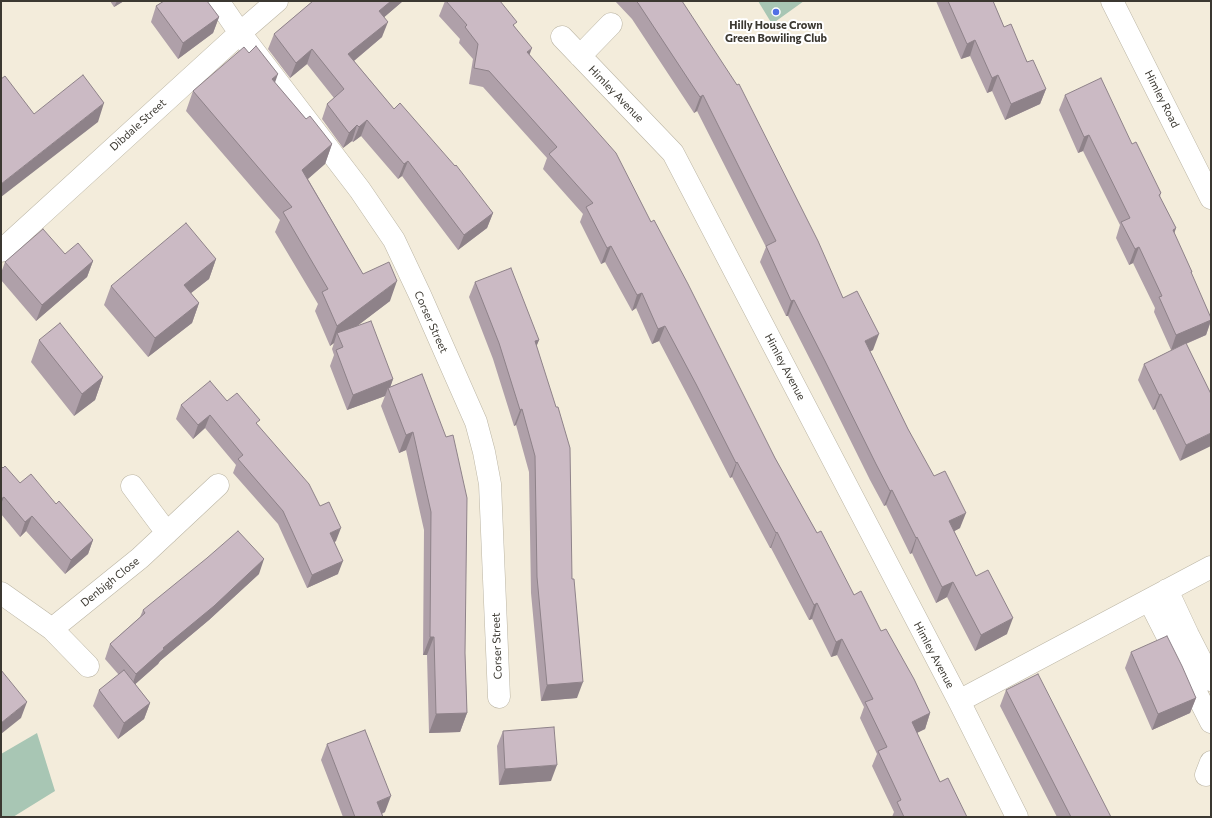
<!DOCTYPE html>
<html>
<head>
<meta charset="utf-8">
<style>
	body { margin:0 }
	#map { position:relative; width:1212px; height:818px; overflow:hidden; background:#f3ecdb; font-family:Commissioner,sans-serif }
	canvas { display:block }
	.frame { position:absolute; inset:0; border:2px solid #3b3831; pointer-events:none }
</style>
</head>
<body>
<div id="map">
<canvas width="1212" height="818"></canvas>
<div class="frame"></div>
</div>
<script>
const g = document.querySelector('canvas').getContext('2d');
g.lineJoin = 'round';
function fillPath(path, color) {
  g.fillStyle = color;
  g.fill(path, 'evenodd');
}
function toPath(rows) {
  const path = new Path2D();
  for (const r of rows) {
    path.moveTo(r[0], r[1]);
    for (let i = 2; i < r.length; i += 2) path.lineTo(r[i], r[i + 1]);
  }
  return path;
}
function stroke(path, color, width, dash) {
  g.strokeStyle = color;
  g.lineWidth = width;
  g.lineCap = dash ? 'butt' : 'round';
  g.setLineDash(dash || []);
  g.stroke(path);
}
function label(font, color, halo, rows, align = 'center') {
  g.font = font + ' Commissioner,sans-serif';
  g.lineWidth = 4;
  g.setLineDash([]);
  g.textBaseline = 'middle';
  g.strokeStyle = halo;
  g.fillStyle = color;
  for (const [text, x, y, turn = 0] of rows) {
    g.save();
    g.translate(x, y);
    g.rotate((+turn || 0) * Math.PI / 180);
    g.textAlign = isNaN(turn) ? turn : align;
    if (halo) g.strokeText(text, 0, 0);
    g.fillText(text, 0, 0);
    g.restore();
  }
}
fillPath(toPath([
	[758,1,804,1,772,24],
	[37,733,55,791,13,817,1,817,1,754]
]), '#a8c6b4');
const minor = toPath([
	[218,1,240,33,360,190,394,240,420,295,476,422,484,452,490,484,499,697],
	[562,37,673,153,959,701,1017,817],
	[580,56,611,24],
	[1,251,240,33,277,1],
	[132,486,167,533],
	[1167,590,1188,635,1211,680],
	[1,593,52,629,88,666],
	[1149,600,1211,722],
	[52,629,140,558,218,485],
	[959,701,1211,567],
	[1206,775,1211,762]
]);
const major = toPath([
	[1112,1,1211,198]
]);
stroke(minor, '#bbb5a4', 23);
stroke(major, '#bbb5a4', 23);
stroke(minor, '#fff', 22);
stroke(major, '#fff', 22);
fillPath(toPath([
	[110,1,124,1,114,7],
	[313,1,403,1,384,17,382,37,354,61,394,109,493,213,487,228,458,250,402,176,398,179,361,136,353,142,352,141,343,148,322,119,327,104,334,98,307,64,290,78,268,49,274,34],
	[445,1,500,1,500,2,515,27,530,55,651,222,775,458,817,533,854,595,881,631,930,713,925,729,917,733,940,782,967,817,892,817,894,812,872,766,877,754,860,718,864,707,837,655,831,657,812,619,809,620,771,548,770,548,732,477,730,478,690,400,659,341,652,344,636,308,632,311,605,262,601,264,580,222,583,214,543,169,547,158,483,87,469,84,473,59,459,43,460,39,439,16],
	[615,1,682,1,843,298,873,350,870,351,908,429,960,528,954,531,976,576,1007,634,975,651,947,597,936,603,912,553,910,554,886,505,884,506,870,480,819,377,788,316,786,316,760,262,766,247,697,111,694,113,632,19],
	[936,1,993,1,1004,27,1046,89,1040,104,1005,120,992,91,987,93,970,56,961,59],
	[156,6,219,17,213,33,178,59,151,22],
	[249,53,306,119,332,144,325,164,308,179,363,274,390,301,357,326,393,379,390,387,422,374,465,653,467,713,460,732,429,733,427,655,423,655,424,530,406,450,399,453,381,406,385,396,347,410,330,366,334,355,332,349,334,343,330,346,315,311,318,304,275,232,280,220,186,111,193,91],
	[1065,95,1132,144,1161,193,1160,197,1176,228,1174,234,1192,272,1191,274,1211,318,1211,321,1206,335,1186,344,1211,394,1180,461,1155,409,1153,410,1138,380,1144,364,1178,347,1171,350,1154,312,1155,308,1133,263,1129,265,1116,238,1120,225,1083,151,1078,153,1059,110],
	[65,254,93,261,87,277,36,321,1,280,1,273,5,262],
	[216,259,209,279,191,293,199,303,192,323,148,357,104,305,111,286],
	[475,282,539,340,536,346,572,579,577,698,541,701,531,593,529,472,516,425,514,426,493,359,469,297],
	[39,340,103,377,95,400,74,416,31,362],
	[227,401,258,425,336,541,335,542,338,574,307,588,278,524,233,473,236,465,205,428,193,439,176,419,181,405],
	[1,466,20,483,56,504,93,540,88,554,65,574,26,531,20,537,1,514],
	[259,574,209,620,160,661,158,664,135,684,150,703,144,719,118,739,93,706,99,690,119,675,105,659,110,644,140,617,143,610],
	[1131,652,1196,698,1190,713,1152,730,1125,668],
	[1006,690,1111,817,1057,817,1000,706],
	[503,731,551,781,499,785,497,746],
	[327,744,385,812,382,814,383,817,343,817,321,760]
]), '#afa0a9');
fillPath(toPath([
	[117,1,124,1,114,7],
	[391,1,403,1,374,26,379,11],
	[219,17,213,33,178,59,183,43],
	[388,22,382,37,343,70,348,54],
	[975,40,970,56,961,59,967,44],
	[532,48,526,64,527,52],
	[312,49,307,64,290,78,296,63],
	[278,74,271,94,272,79],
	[998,75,992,91,987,93,992,78],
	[1046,89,1040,104,1005,120,1011,104],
	[703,95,697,111,694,113,700,97],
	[104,103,98,122,1,197,1,184],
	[367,120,361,136,353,142,359,127],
	[357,125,352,141,343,148,349,133],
	[1089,135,1083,151,1078,153,1084,137],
	[332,144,325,164,295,190,302,170],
	[408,161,402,176,398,179,404,164],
	[493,213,487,228,458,250,464,235],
	[1176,228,1170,244,1173,230],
	[611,246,605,262,601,264,607,248],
	[1139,247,1133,263,1129,265,1135,249],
	[216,259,209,279,177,304,184,285],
	[93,261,87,277,36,321,42,305],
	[397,281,390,301,340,339,337,333,334,343,330,346,337,326],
	[642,293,636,308,632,311,637,295],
	[794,300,788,316,786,316,791,301],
	[199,303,192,323,148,357,155,338],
	[1211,320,1206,335,1171,350,1176,335],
	[665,326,659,341,652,344,658,329],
	[879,334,873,350,859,357,865,341],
	[539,340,533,355,535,341],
	[103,377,95,400,74,416,82,394],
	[393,379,389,391,388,388,385,396,347,410,353,395],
	[1161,394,1155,409,1153,410,1159,395],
	[522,409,516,425,514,426,520,410],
	[210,415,205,428,193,439,198,425],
	[413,432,406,450,399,453,406,435],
	[1211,433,1211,446,1180,461,1186,445],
	[737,462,732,477,730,478,736,463],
	[892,490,886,505,884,506,890,491],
	[4,497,1,504,1,499],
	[966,513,960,528,944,537,949,521],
	[32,516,26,531,20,537,25,522],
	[341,528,336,541,325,546,330,533],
	[777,532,771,548,770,548,776,533],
	[917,537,912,553,910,554,916,538],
	[93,540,88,554,65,574,71,560],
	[264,559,259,574,209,620,160,661,158,664,131,688,136,674,163,648],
	[343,561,338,574,307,588,312,575],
	[953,582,947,597,936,603,942,587],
	[817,603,812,619,809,620,814,605],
	[1013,618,1007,634,975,651,981,635],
	[430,637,434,637,427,655,423,655],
	[842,639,837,655,831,657,836,642],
	[583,682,577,698,541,701,547,685],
	[1196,698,1190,713,1152,730,1158,714],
	[27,702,21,718,1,734,1,723],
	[150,703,144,719,118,739,124,723],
	[467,713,460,732,429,733,436,714],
	[930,713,925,729,906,738,912,722],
	[557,765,551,781,499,785,505,769],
	[391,796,385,812,373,817,377,802]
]), '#8e8289');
const building = toPath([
	[164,1,207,1,219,17,183,43,156,6,164,1],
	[313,1,391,1,379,11,388,22,348,54,394,109,400,103,455,166,456,165,493,213,464,235,408,161,404,164,367,120,359,127,357,125,349,133,327,104,344,89,312,49,296,63,274,34,313,1],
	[446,1,500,1,517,22,513,25,532,48,527,52,616,153,651,222,654,220,688,284,775,458,817,533,821,531,854,595,861,591,881,631,886,629,914,679,930,713,912,722,940,782,948,778,967,817,904,817,897,802,901,800,878,751,887,747,865,702,873,699,842,639,836,642,817,603,814,605,777,532,776,533,737,462,736,463,696,384,665,326,658,329,642,293,637,295,611,246,607,248,586,207,593,203,549,154,557,147,489,71,474,68,478,44,465,27,467,25,446,1],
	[636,1,682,1,737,85,739,84,818,241,843,298,857,291,879,334,865,341,908,429,934,476,945,471,966,513,949,521,976,576,988,570,1013,618,981,635,953,582,942,587,917,537,916,538,892,490,890,491,876,464,825,361,794,300,791,301,766,246,776,241,703,95,700,97,638,3,636,1],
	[948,1,993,1,1004,27,1011,24,1027,62,1033,60,1046,89,1011,104,998,75,992,78,975,40,967,44,948,1],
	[256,46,278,74,272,79,306,119,310,116,332,144,302,170,363,274,389,262,397,281,337,326,322,292,328,289,283,212,292,207,193,91,244,47,249,53,256,46],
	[83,75,104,103,1,184,1,79,5,76,34,114,83,75],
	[1101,78,1132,144,1136,142,1161,193,1159,195,1176,228,1173,230,1192,272,1191,272,1211,318,1211,320,1176,335,1159,297,1162,296,1139,247,1135,249,1121,222,1130,218,1089,135,1084,137,1065,95,1101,78],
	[186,223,216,259,184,285,199,303,155,338,111,286,186,223],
	[43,229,65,254,78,243,93,261,42,305,5,262,43,229],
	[511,268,539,340,535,341,556,407,558,407,570,448,572,579,574,579,583,682,547,685,537,577,535,456,522,409,520,410,499,343,475,282,511,268],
	[371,321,393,379,353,395,336,350,343,347,337,333,371,321],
	[60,323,103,377,82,394,39,340,60,323],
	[1186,343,1211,394,1211,433,1186,445,1161,394,1159,395,1144,364,1186,343],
	[422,374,446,437,453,435,467,498,465,653,467,713,436,714,434,637,430,637,431,512,413,432,406,435,388,388,422,374],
	[210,381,227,401,237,393,260,420,256,423,309,484,320,506,329,502,341,528,330,533,343,561,312,575,283,511,238,459,243,455,210,415,198,425,181,405,210,381],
	[1,466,3,468,5,466,20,483,31,474,56,504,59,501,93,540,71,560,32,516,25,522,4,497,1,499,1,466],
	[238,531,264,559,214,606,163,648,164,649,136,674,110,644,145,613,143,610,207,558,238,531],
	[1167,636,1182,666,1196,698,1158,714,1131,652,1167,636],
	[1,670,27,702,1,723,1,670],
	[124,670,150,703,124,723,99,690,124,670],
	[1038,674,1111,817,1071,817,1006,690,1038,674],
	[554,727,557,765,505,769,503,731,554,727],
	[365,730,391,796,377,802,383,817,355,817,327,744,365,730]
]);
fillPath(building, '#cbbac4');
stroke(building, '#8e8289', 1);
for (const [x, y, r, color] of [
	[776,12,4,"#5170e5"]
]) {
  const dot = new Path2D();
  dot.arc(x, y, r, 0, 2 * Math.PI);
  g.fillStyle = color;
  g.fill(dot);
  stroke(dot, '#fff', 1.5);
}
label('bold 11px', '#3b3831', '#fff', [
	["Hilly House Crown",776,25],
	["Green Bowiling Club",776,38]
]);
label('11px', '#3b3831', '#fff', [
	["Himley Avenue",616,94,46],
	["Himley Road",1162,99,63],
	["Dibdale Street",138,125,-42],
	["Corser Street",431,322,66],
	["Himley Avenue",785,367,62],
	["Denbigh Close",110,582,-39],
	["Corser Street",497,646,-92],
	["Himley Avenue",934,655,62]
]);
</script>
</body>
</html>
